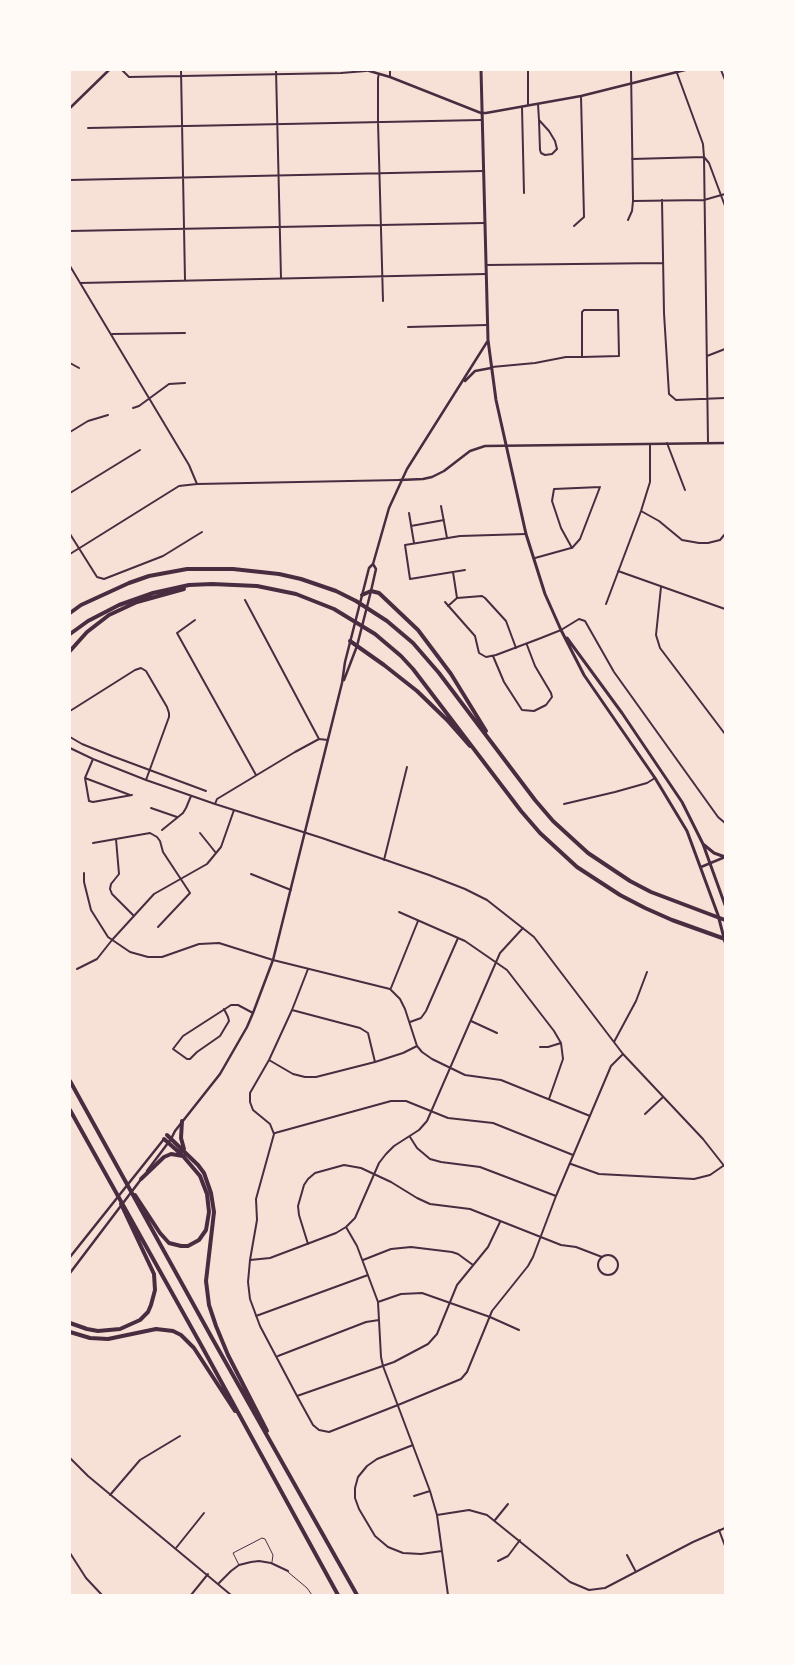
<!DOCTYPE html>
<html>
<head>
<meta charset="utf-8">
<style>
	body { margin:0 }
	#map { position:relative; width:795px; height:1665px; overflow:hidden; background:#f7e1d7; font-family:"IBM Plex Serif",serif }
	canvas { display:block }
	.frame { position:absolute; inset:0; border:71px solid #fffaf5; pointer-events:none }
</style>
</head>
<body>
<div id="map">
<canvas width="795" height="1665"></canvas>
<div class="frame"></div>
</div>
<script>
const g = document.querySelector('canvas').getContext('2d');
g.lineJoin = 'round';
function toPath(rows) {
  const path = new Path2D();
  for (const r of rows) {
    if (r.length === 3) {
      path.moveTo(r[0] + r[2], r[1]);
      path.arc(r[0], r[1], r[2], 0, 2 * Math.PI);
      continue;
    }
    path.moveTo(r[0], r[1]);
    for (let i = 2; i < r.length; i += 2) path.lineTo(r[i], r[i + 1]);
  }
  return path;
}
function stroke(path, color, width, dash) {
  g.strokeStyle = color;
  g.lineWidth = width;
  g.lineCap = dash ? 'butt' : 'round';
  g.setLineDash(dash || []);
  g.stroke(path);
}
stroke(toPath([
	[239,1565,233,1553,262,1538,265,1539,273,1555,272,1562],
	[288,1572,307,1588,312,1595]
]), '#4a2c40', 1);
stroke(toPath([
	[122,70,129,77,341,73,366,71],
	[181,70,185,280],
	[276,70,281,278],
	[528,70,528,105],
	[721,70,725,80],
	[677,73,703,144,704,157,709,163,725,206],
	[379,74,378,78,378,122,383,301],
	[390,77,390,70],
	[538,104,539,120,540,150,541,153,545,155,552,154,557,149,555,141,549,131,539,120],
	[522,107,524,193],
	[88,128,481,120],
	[632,159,704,157,708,442],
	[70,180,483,171],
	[662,200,664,313,669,394,676,400,725,398],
	[633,201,704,200,725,194],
	[628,220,632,211,633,201,631,70],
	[574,226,584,217,581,96],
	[70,231,484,223],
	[486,265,663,263],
	[70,266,189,465,197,484],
	[80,283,486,274],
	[408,327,487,325],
	[112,334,185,333],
	[707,356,725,349],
	[70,363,79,368],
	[492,367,535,363,566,357,582,357,582,312,584,310,618,310,619,356,582,357],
	[133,408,139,406,169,384,185,383],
	[70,432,88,421,108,415],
	[667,443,685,490],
	[600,487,580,539,572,548,561,528,552,501,554,489,600,487],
	[70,493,140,450],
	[441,506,447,538],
	[641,511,659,521,682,540,699,543,708,543,720,540,725,534],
	[409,513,414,543],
	[411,526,444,520],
	[70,534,97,577,104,579,163,556,202,532],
	[70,554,179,486,197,484,400,480],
	[535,558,571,548],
	[465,570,410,579,405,545,460,536,526,534],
	[618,571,725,609],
	[453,572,457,598],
	[661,587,656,635,660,648,725,734],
	[245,600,319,739],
	[445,602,475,636,479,653,486,657,496,655,541,638,561,630,579,619,585,621,614,672,718,817,725,823],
	[606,604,641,511,650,482,650,444],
	[448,606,457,598,482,596,485,598,506,621,516,648],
	[195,620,177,633,256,775],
	[493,656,504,682,522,710,534,711,546,705,552,697,551,693,535,666,527,645],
	[70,711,135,670,141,668,146,671,167,707,169,713,169,717,146,780],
	[70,737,82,744,112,756,206,791],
	[70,748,93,759,146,780,215,804,322,838,429,875,465,889,487,900,534,937,623,1054,703,1139,725,1167],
	[93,759,85,778,89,801,93,802,132,795],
	[85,778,130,795],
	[215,804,217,799,295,752,319,739,328,740],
	[564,804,615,792,647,783,655,778],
	[151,808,177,817],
	[162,830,183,813,186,808,191,796],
	[200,833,216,853],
	[116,839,119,874,111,884,110,889,112,894,134,916],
	[93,843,150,833,157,837,160,841,163,852,190,893,158,927],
	[384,860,407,767],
	[84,873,84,882,91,910,108,937,130,952,148,957,162,957,199,944,219,943,273,960,390,989,400,999,405,1009,417,1046,422,1052,432,1059,465,1075,501,1080,590,1116],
	[251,874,291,890],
	[399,912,465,941,507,970,554,1031,561,1043,563,1059,549,1099],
	[77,969,97,959,112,940,154,894,207,864,221,847,234,810],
	[308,969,292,1010,269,1060,250,1093,250,1102,253,1110,270,1124,274,1134,256,1199,257,1220,250,1260,248,1282,250,1299,260,1326,297,1396,313,1425,319,1430,329,1432,398,1405,461,1379,467,1372,492,1311,528,1266,533,1257,556,1196,611,1066,623,1054],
	[391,988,418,921],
	[224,1009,228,1017,229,1021,220,1036,197,1052,190,1059,187,1059,173,1049,183,1036,228,1007,231,1005,238,1005,253,1013],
	[292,1010,360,1028,368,1033,375,1062],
	[471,1021,497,1033],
	[410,1022,421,1018,426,1011,458,938],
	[614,1042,636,1001,647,972],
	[540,1047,548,1047,561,1043],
	[269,1060,293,1074,305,1077,316,1077,375,1062,403,1053,417,1046],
	[645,1114,663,1097],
	[275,1133,391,1101,406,1101,448,1118,493,1123,573,1155],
	[410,1137,417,1148,430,1159,441,1162,480,1167,556,1196],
	[571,1164,599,1174,694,1179,710,1175,723,1166],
	[346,1227,357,1246,378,1302,381,1357,383,1366,430,1491,437,1515,448,1595],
	[308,1244,299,1215,298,1206,304,1185,308,1179,315,1173,344,1165,361,1168,391,1182,417,1198,430,1204,470,1209,561,1245,576,1247,602,1257],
	[608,1265,10],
	[250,1260,270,1258,336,1233,346,1227,355,1218,379,1163,386,1154,394,1146,419,1130,427,1121,500,953,523,928],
	[363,1260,391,1249,411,1247,452,1252,458,1254,473,1265],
	[378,1302,401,1294,422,1293,490,1317,519,1330],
	[256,1316,368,1275],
	[278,1356,366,1322,379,1320],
	[297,1396,394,1362,428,1344,437,1334,457,1285,488,1247,500,1222],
	[413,1445,377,1459,367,1466,358,1477,355,1488,355,1498,359,1509,375,1536,388,1547,403,1553,421,1554,442,1551],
	[70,1458,88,1476,231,1595],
	[110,1495,140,1460,180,1436],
	[414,1496,430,1491],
	[437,1515,469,1510,487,1515,570,1582,589,1590,605,1588,693,1542,725,1528],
	[495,1520,508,1504],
	[719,1530,725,1546],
	[176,1548,204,1513],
	[70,1553,86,1578,102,1595],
	[627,1555,636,1572],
	[498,1561,508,1556,520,1540],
	[219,1583,231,1571,239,1565,251,1562,259,1561,271,1563,288,1571],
	[191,1595,208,1574]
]), '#4a2c40', 2);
stroke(toPath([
	[366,70,390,77,481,113,486,113,581,96,685,70],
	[70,108,109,70],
	[400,480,423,479,432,477,444,471,470,451,485,446,725,443],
	[701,867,725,857]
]), '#4a2c40', 2.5);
stroke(toPath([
	[465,381,475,371,491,368],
	[344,680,357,646,371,591,376,569,373,564],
	[147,1171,171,1139,175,1131,220,1074,247,1027,253,1013,273,960,342,683,345,662,369,568,373,564,389,508,407,469,487,342],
	[70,1257,164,1139],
	[70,1273,142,1178]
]), '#4a2c40', 2.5);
stroke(toPath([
	[481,70,488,340,496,400,526,534,545,594,561,630,584,675,655,778,687,831,718,915,725,942],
	[567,638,622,713,682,802,703,844,725,905],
	[703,844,714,853,725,857]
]), '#4a2c40', 3);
stroke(toPath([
	[362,595,371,591,379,593,418,630,451,674,486,731],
	[70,613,81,605,129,583,149,576,187,569,233,569,279,574,301,579,336,591,356,601,387,621,413,643,439,673,535,800,553,821,588,853,630,881,651,892,725,920],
	[70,634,88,621,119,605,153,593,189,585,212,584,257,586,296,594,334,609,375,634,401,656,413,669,521,811,540,833,577,867,620,895,645,908,672,920,725,939],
	[350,641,384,665,417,691,447,720,470,746],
	[70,651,87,632,109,615,137,602,184,589],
	[70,1081,212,1338,357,1595],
	[70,1110,200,1343,338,1595],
	[182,1121,181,1138,184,1149],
	[167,1135,198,1165,204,1173,211,1193,214,1212,206,1281,209,1305,216,1326,228,1355,267,1431],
	[164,1139,181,1154],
	[135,1195,160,1233,169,1243,181,1246,188,1246,199,1240,206,1230,209,1212,207,1194,200,1176,183,1156,171,1154,164,1157,141,1179],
	[70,1323,87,1329,98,1331,120,1329,140,1320,148,1312,151,1305,155,1290,154,1274,121,1204],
	[70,1332,90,1338,108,1339,156,1329,173,1331,181,1335,194,1348,235,1411]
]), '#4a2c40', 4);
</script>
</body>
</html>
